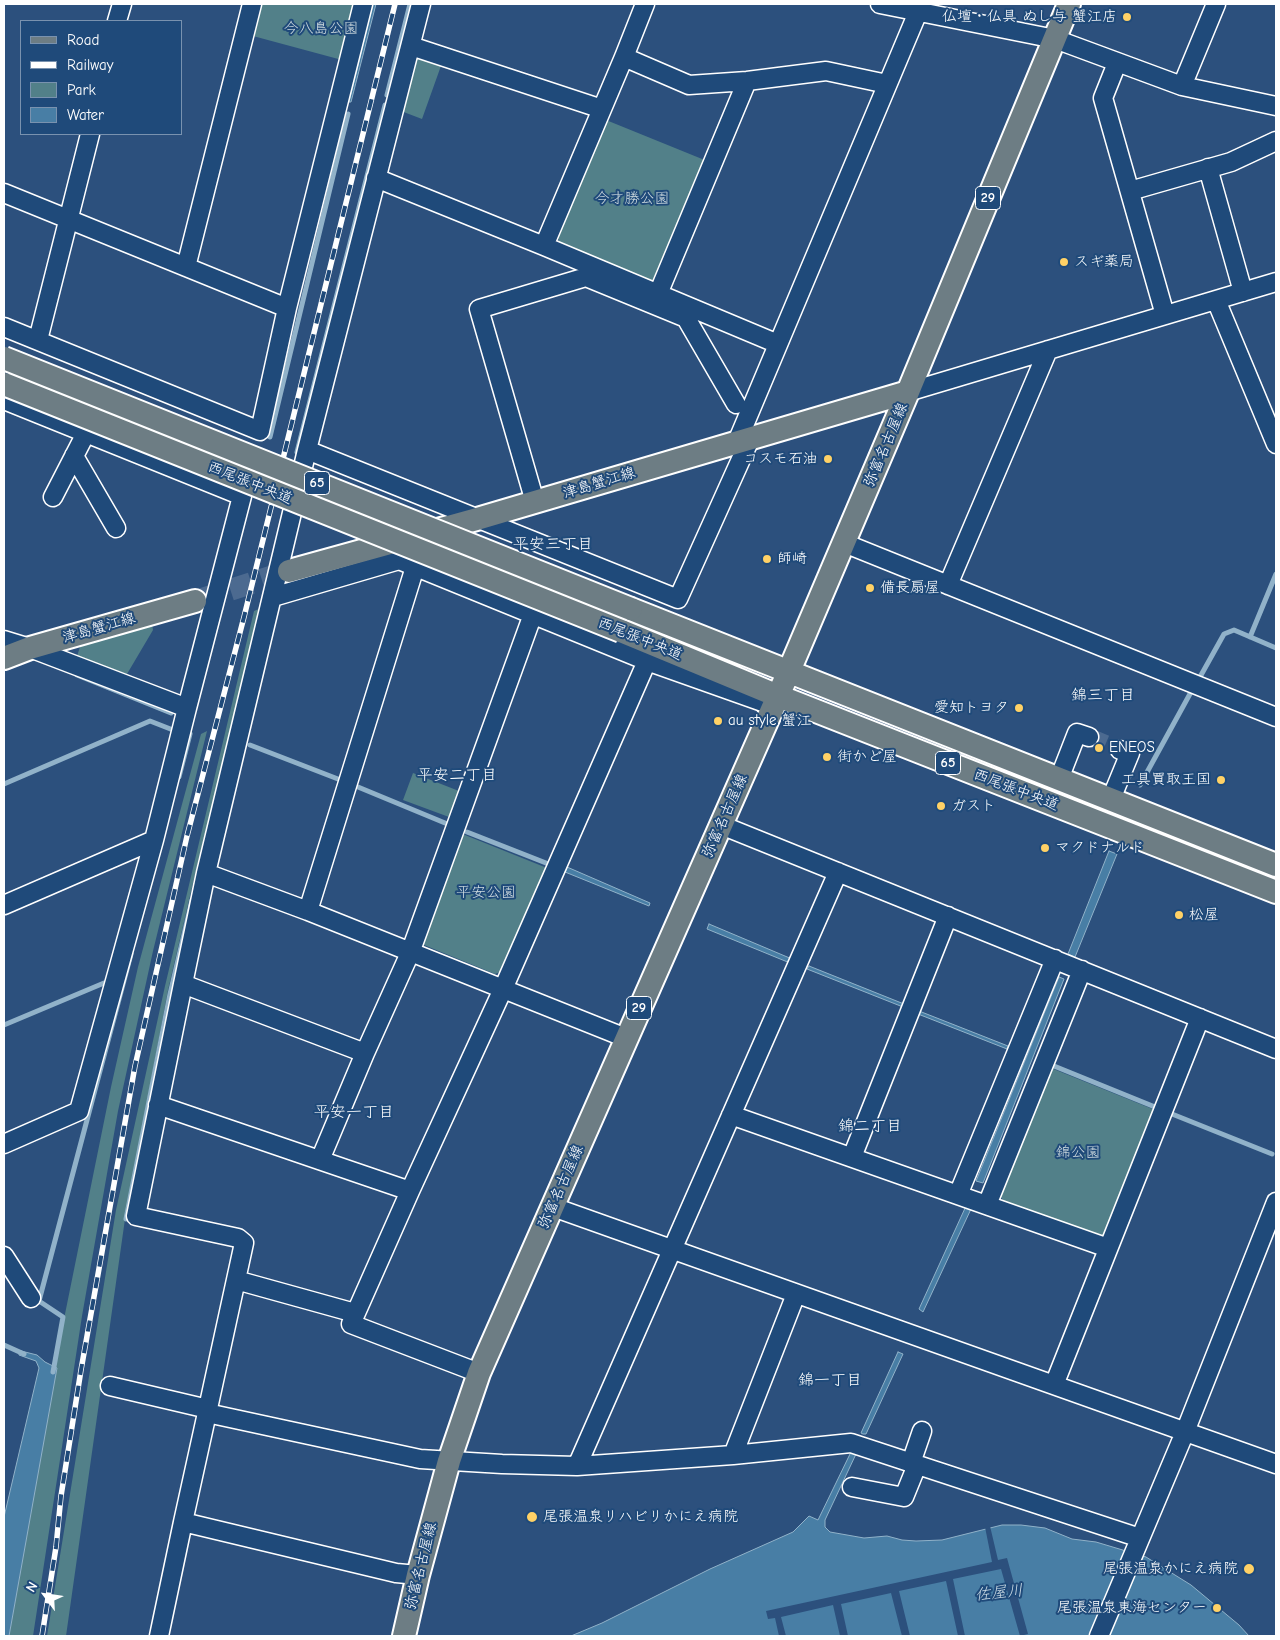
<!DOCTYPE html>
<html>
<head>
<meta charset="utf-8">
<style>
	body { margin:0 }
	#map { position:relative; width:1280px; height:1640px; overflow:hidden; background:#2c507d; font-family:"Comic Neue",sans-serif }
	canvas { display:block }
	.frame { position:absolute; inset:0; border:5px solid #fff; pointer-events:none }
	.legend { position:absolute; left:20px; top:20px; width:162px; height:115px; box-sizing:border-box; background:#1f4a7a; border:1px solid #7992af; margin:0; padding:6px 9px; list-style:none; font-size:15px; color:#fff }
	.legend li { display:flex; align-items:center; gap:10px; height:25px }
	.legend b { width:25px; border:1px solid #7992af }
	.north { position:absolute; left:20px; top:1570px; width:50px; height:50px; -webkit-text-stroke:4px #1f4a7a; paint-order:stroke; rotate:301deg; font-size:14px; font-weight:700; line-height:20px; text-align:center; color:#fff }
	.north::after { content:''; display:block; margin:auto; width:18px; height:22px; background:#fff; clip-path:polygon(50% 0,100% 100%,50% 72%,0 100%) }
</style>
</head>
<body>
<div id="map">
<canvas width="1280" height="1640"></canvas>
<div class="frame"></div>
<ul class="legend">
<li><b style="height:6px;background:#6d7d84"></b>Road</li>
<li><b style="height:6px;background:#fff"></b>Railway</li>
<li><b style="height:14px;background:#528089"></b>Park</li>
<li><b style="height:14px;background:#487ea5"></b>Water</li>
</ul>
<div class="north">N</div>
</div>
<script>
const g = document.querySelector('canvas').getContext('2d');
g.lineJoin = 'round';
function fillPath(path, color) {
  g.fillStyle = color;
  g.fill(path, 'evenodd');
}
function toPath(rows) {
  const path = new Path2D();
  for (const r of rows) {
    path.moveTo(r[0], r[1]);
    for (let i = 2; i < r.length; i += 2) path.lineTo(r[i], r[i + 1]);
  }
  return path;
}
function stroke(path, color, width, dash) {
  g.strokeStyle = color;
  g.lineWidth = width;
  g.lineCap = dash ? 'butt' : 'round';
  g.setLineDash(dash || []);
  g.stroke(path);
}
function label(font, color, halo, rows, align = 'center') {
  g.font = font + ' "Comic Neue","Klee One",sans-serif';
  g.lineWidth = 4;
  g.setLineDash([]);
  g.textBaseline = 'middle';
  g.strokeStyle = halo;
  g.fillStyle = color;
  for (const [text, x, y, turn = 0] of rows) {
    g.save();
    g.translate(x, y);
    g.rotate((+turn || 0) * Math.PI / 180);
    g.textAlign = isNaN(turn) ? turn : align;
    if (halo) g.strokeText(text, 0, 0);
    g.fillText(text, 0, 0);
    g.restore();
  }
}
fillPath(toPath([
	[261,4,356,4,342,60,253,36],
	[420,56,442,63,422,119,401,111,413,63],
	[606,120,707,161,658,279,650,282,560,245,558,237],
	[261,608,197,866,168,990,125,1219,66,1636,47,1636,116,1210,165,986,254,611],
	[152,624,153,630,127,674,77,656,80,647,85,643],
	[207,731,153,951,118,1111,82,1316,33,1636,9,1636,65,1314,111,1087,138,967,201,734],
	[413,773,459,791,449,817,403,800],
	[460,833,547,868,500,972,495,974,424,945,422,937],
	[1051,1068,1155,1110,1106,1235,1101,1237,1003,1201,1001,1196]
]), '#528089');
const water = toPath([
	[373,4,376,4,351,102,349,102,373,4],
	[1109,851,1117,854,1075,957,1068,954,1109,851],
	[567,867,650,903,649,906,565,872,567,867],
	[709,924,792,959,790,963,707,929,709,924],
	[809,966,904,1004,903,1007,807,969,809,966],
	[1059,977,1064,979,983,1183,976,1181,1059,977],
	[919,1011,1008,1046,1007,1049,918,1014,919,1011],
	[966,1206,971,1209,923,1312,919,1309,966,1206],
	[21,1351,37,1355,45,1362,57,1368,11,1625,9,1636,4,1636,4,1517,39,1368,36,1361,19,1355,19,1353,21,1351],
	[898,1352,903,1354,866,1434,863,1434,861,1433,898,1352],
	[851,1452,856,1454,825,1520,825,1527,830,1532,864,1538,887,1536,902,1540,916,1541,942,1540,1002,1525,1021,1525,1045,1528,1072,1539,1096,1542,1146,1557,1191,1585,1239,1625,1249,1636,571,1636,602,1623,710,1569,793,1532,809,1516,818,1520,851,1452]
]);
fillPath(water, '#487ea5');
stroke(water, '#91b2c9', 1);
fillPath(toPath([
	[990,1526,998,1560,1007,1558,1028,1634,1020,1636,1001,1569,953,1579,965,1636,958,1636,946,1581,899,1591,910,1636,902,1636,891,1593,841,1604,848,1636,840,1636,833,1605,781,1617,786,1636,779,1636,775,1618,768,1619,766,1611,992,1562,985,1527]
]), '#2c507d');
stroke(toPath([
	[387,95,410,4],
	[270,437,348,114],
	[297,452,385,105],
	[1250,637,1276,574],
	[77,675,171,713],
	[1200,677,1224,634,1234,630,1276,648],
	[250,745,338,779],
	[179,777,190,734],
	[4,784,150,721,173,730],
	[1140,785,1191,692],
	[358,787,445,823],
	[467,832,546,863],
	[4,1025,104,983],
	[1054,1066,1155,1107],
	[1172,1114,1272,1154],
	[126,1219,170,994,192,900],
	[4,1345,24,1354],
	[53,1372,63,1317,39,1301,131,954]
]), '#91b2c9', 5);
stroke(toPath([
	[1089,737,1120,750]
]), '#4c6a90', 18, [18, 9]);
stroke(toPath([
	[199,600,289,571]
]), '#4c6a90', 22, [22, 11]);
const minor = toPath([
	[880,4,1055,39,1182,86,1276,106],
	[117,21,122,4],
	[411,46,602,109],
	[624,57,689,85,747,81,826,71,887,84],
	[1117,63,1103,98,1165,315],
	[1182,86,1216,4],
	[1208,168,1243,292],
	[376,178,544,246,778,344],
	[1130,191,1231,162,1276,141],
	[4,193,287,308],
	[544,246,624,57,645,4],
	[186,267,252,4],
	[658,294,747,81],
	[1216,300,1276,444],
	[4,327,260,431,287,308,363,4],
	[38,340,90,134],
	[908,392,1276,282],
	[4,400,242,496,187,708,30,648,4,640],
	[737,442,918,12],
	[307,450,678,599,751,437],
	[74,456,116,528],
	[53,497,86,433],
	[535,502,479,309,586,277,686,318,736,404],
	[844,543,1276,717],
	[948,585,1048,350],
	[273,597,399,560,647,661,774,706],
	[1059,779,1077,733,1089,737],
	[1111,799,1130,753,1120,750],
	[721,825,1276,1049],
	[206,873,308,911,626,1038],
	[4,905,154,840],
	[308,911,415,567],
	[183,984,365,1053],
	[158,1105,410,1191],
	[731,1115,1108,1248],
	[4,1144,79,1111,154,840,187,708],
	[852,1157,948,916],
	[320,1160,365,1053,410,953,533,614],
	[958,1195,1055,959],
	[987,1205,1082,970],
	[553,1207,1276,1464],
	[4,1256,31,1298],
	[236,1280,355,1313],
	[479,1373,351,1324,410,1191,503,989,647,661],
	[1054,1385,1200,1018],
	[110,1386,208,1409],
	[207,1413,244,1243,238,1238,136,1216,183,984,206,873,307,450,421,4],
	[733,1455,796,1294],
	[911,1463,922,1431],
	[577,1466,838,872],
	[852,1487,904,1497,917,1465],
	[418,1575,396,1573,183,1522,207,1413,420,1459,502,1464,577,1466,733,1455,851,1443,1140,1538],
	[159,1636,183,1522],
	[1099,1636,1185,1432,1276,1202]
]);
const major = toPath([
	[289,571,477,519,908,392],
	[631,609,1276,865],
	[621,631,778,696,1276,892],
	[4,658,30,648,195,601],
	[404,1636,418,1575,449,1461,479,1373,789,671,908,392,1069,4]
]);
stroke(minor, '#fff', 21);
stroke(major, '#fff', 26);
stroke(minor, '#1f4a7a', 18);
stroke(major, '#6d7d84', 22);
const rail = toPath([
	[42,1636,56,1547,61,1496,81,1370,135,1066,187,836,244,617,395,4]
]);
stroke(rail, '#fff', 5.5);
stroke(rail, '#1f4a7a', 4, [11]);
const majorBridge = toPath([
	[4,358,631,609],
	[4,384,621,631]
]);
stroke(majorBridge, '#fff', 26, []);
stroke(majorBridge, '#6d7d84', 22);
for (const [x, y, r, color] of [
	[1127,17,5,"#ffd166"],
	[1064,262,5,"#ffd166"],
	[828,459,5,"#ffd166"],
	[767,559,5,"#ffd166"],
	[870,588,5,"#ffd166"],
	[1019,708,5,"#ffd166"],
	[718,721,5,"#ffd166"],
	[1099,748,5,"#ffd166"],
	[827,757,5,"#ffd166"],
	[1221,780,5,"#ffd166"],
	[941,806,5,"#ffd166"],
	[1045,848,5,"#ffd166"],
	[1179,915,5,"#ffd166"],
	[532,1517,6,"#ffd166"],
	[1249,1569,6,"#ffd166"],
	[1217,1608,5,"#ffd166"]
]) {
  const dot = new Path2D();
  dot.arc(x, y, r, 0, 2 * Math.PI);
  g.fillStyle = color;
  g.fill(dot);
  stroke(dot, '#1f4a7a', 2);
}
for (const [x, y, w] of [
	[988,198,25],
	[317,483,25],
	[948,763,25],
	[639,1008,25]
]) {
  const box = new Path2D();
  box.roundRect(x - w / 2, y - 11.5, w, 23, 4);
  g.fillStyle = '#1f4a7a';
  g.fill(box);
  stroke(box, '#fff', 1);
}
label('bold 14px', '#fff', null, [
	["29",988,198],
	["65",317,483],
	["65",948,763],
	["29",639,1008]
]);
label('15px', '#fff', '#1f4a7a', [
	["仏壇・仏具 ぬし与 蟹江店",1117,17,"right"],
	["スギ薬局",1074,262],
	["コスモ石油",818,459,"right"],
	["師崎",777,559],
	["備長扇屋",880,588],
	["愛知トヨタ",1009,708,"right"],
	["au style 蟹江",728,721],
	["ENEOS",1109,748],
	["街かど屋",837,757],
	["工具買取王国",1211,780,"right"],
	["ガスト",951,806],
	["マクドナルド",1055,848],
	["松屋",1189,915],
	["尾張温泉リハビリかにえ病院",543,1517],
	["尾張温泉かにえ病院",1238,1569,"right"],
	["尾張温泉東海センター",1207,1608,"right"]
], 'left');
label('15px', '#d4dfe2', '#1f4a7a', [
	["今八島公園",321,29],
	["今才勝公園",632,199],
	["平安公園",486,893],
	["錦公園",1078,1153]
]);
label('15px', '#fff', '#1f4a7a', [
	["弥富名古屋線",886,445,-67],
	["西尾張中央道",250,483,22],
	["津島蟹江線",599,483,-17],
	["津島蟹江線",99,628,-16],
	["西尾張中央道",640,639,22],
	["西尾張中央道",1016,790,21],
	["弥富名古屋線",725,816,-66],
	["弥富名古屋線",561,1187,-66],
	["弥富名古屋線",421,1566,-76]
]);
label('16px', '#fff', '#1f4a7a', [
	["平安三丁目",553,544],
	["錦三丁目",1103,695],
	["平安二丁目",457,775],
	["平安一丁目",354,1112],
	["錦二丁目",870,1126],
	["錦一丁目",830,1380]
]);
label('italic 16px', '#d1dfe8', '#1f4a7a', [
	["佐屋川",999,1593,-6]
]);
</script>
</body>
</html>
